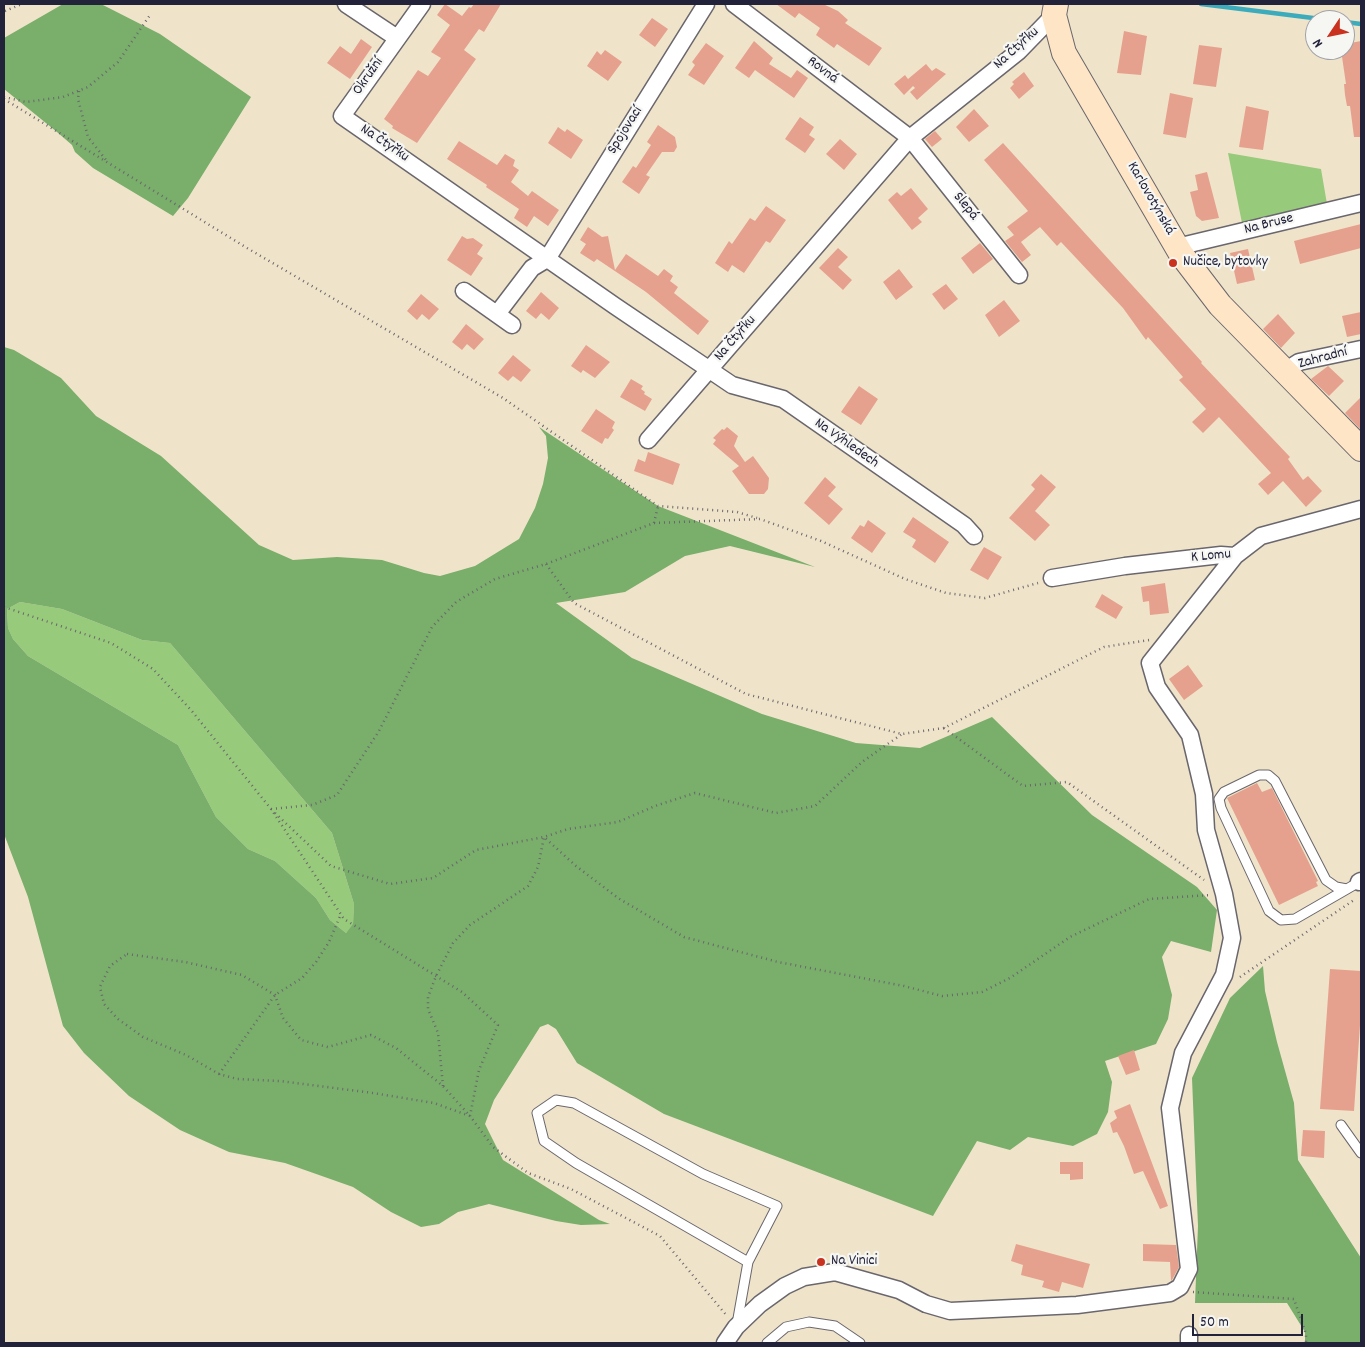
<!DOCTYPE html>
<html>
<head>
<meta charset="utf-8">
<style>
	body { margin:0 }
	#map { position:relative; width:1365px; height:1347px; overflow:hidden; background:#efe4c9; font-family:Dekko,sans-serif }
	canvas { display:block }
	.frame { position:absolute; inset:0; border:5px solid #22223b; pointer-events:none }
	.north { position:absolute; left:1305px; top:10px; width:50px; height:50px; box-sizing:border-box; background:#f6f6f2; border:1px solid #a1a1a9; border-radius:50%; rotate:236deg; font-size:14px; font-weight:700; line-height:20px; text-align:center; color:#22223b }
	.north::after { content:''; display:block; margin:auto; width:18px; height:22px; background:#c8321e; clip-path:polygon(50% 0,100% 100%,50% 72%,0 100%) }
	.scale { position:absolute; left:1192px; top:1314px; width:111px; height:22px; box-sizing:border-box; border:2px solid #22223b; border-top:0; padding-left:6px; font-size:15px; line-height:18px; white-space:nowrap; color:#22223b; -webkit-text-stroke:4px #f6f6f2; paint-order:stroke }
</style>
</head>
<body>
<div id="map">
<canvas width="1365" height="1347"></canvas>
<div class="frame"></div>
<div class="north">N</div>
<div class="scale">50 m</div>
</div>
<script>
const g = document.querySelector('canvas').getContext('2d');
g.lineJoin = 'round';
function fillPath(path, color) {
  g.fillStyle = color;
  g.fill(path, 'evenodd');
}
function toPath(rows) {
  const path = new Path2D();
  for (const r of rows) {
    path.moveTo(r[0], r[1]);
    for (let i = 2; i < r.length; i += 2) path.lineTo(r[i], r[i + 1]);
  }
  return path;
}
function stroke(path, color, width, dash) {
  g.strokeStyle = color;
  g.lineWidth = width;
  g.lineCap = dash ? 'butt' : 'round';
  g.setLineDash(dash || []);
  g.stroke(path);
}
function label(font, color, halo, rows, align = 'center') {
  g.font = font + ' Dekko,sans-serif';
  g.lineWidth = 4.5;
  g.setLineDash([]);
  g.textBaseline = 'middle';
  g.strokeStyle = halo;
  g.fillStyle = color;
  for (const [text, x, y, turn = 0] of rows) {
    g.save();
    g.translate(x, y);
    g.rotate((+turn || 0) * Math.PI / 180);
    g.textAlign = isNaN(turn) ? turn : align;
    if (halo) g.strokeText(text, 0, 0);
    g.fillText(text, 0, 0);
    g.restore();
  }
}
fillPath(toPath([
	[1228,153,1321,169,1327,204,1242,223],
	[20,602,62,609,142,640,170,643,332,833,354,904,353,925,346,933,330,920,316,898,275,861,248,849,216,817,178,745,28,656,13,639,8,628,7,609]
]), '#97ca7b');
fillPath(toPath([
	[63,4,101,4,160,34,251,97,188,198,173,216,93,168,75,152,72,145,57,132,4,89,4,38],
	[4,347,14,350,61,378,96,416,161,456,259,545,293,560,337,557,382,560,424,573,440,576,475,566,519,539,535,508,543,484,548,458,546,436,539,427,658,506,815,567,730,546,685,556,625,592,556,603,632,658,762,714,856,743,920,748,992,717,1092,815,1197,887,1217,910,1211,952,1171,941,1162,957,1172,995,1168,1019,1156,1044,1105,1061,1112,1082,1108,1112,1097,1134,1073,1146,1028,1137,1010,1150,977,1141,933,1216,664,1114,577,1063,556,1029,548,1024,540,1027,494,1100,485,1124,503,1160,599,1220,610,1224,581,1225,556,1221,489,1204,458,1212,439,1224,421,1227,391,1212,353,1187,285,1163,229,1152,180,1130,129,1096,84,1053,63,1026,28,897,4,834],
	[20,602,62,609,142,640,170,643,332,833,354,904,353,924,346,933,330,920,316,898,275,861,248,849,216,817,178,745,28,656,13,639,8,628,7,609],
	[1263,966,1265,991,1277,1042,1294,1103,1298,1160,1361,1258,1361,1343,1305,1343,1305,1332,1287,1303,1195,1303,1198,1226,1192,1078,1230,998]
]), '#79ae6b');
stroke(toPath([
	[1201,4,1329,20],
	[1345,22,1361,24]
]), '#3cabbb', 4.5);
fillPath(toPath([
	[445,4,462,16,469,7,471,8,474,4,501,4,484,32,479,29,464,50,476,59,417,143,392,128,393,126,384,119,418,70,428,76,441,58,431,52,450,25,437,15],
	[776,4,823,4,838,11,848,20,845,23,882,48,869,66,837,44,834,48,816,35,820,28,799,13,795,18],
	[652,18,668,29,655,47,639,35],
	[1124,31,1147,36,1141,75,1117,73],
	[361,39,372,47,350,79,327,63,340,46,351,54],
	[754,41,773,58,769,64,791,78,797,70,808,78,794,98,755,70,749,78,735,68],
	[1361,41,1361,137,1354,137,1350,106,1347,106,1345,95,1344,84,1346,84,1341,50,1345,50,1345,44],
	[706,43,724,56,704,85,688,75,695,65,692,62],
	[1199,45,1222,48,1216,87,1193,84],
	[605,50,622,62,608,81,587,66,597,51,601,55],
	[926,64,932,71,936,68,946,74,917,100,910,92,915,88,913,86,904,95,894,84,905,75,908,79],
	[1024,72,1034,86,1019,99,1010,88,1014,84,1012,82],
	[1170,93,1193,98,1186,138,1163,134],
	[1246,106,1269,111,1263,150,1239,147],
	[974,109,989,126,969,142,956,127],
	[800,117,814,127,809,135,815,139,805,153,785,139],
	[658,125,675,137,677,147,674,152,662,152,646,175,650,177,639,194,622,182,633,166,636,168,651,145,647,142],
	[558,127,565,132,567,129,583,140,571,159,548,143],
	[935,131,942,139,932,147,925,139],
	[840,139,857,154,844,170,826,154],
	[459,141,497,165,505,154,515,160,513,166,519,170,511,182,528,196,532,191,559,210,548,226,534,216,527,227,514,218,519,209,486,187,487,185,447,159],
	[1003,143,1202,362,1201,363,1290,457,1288,459,1303,480,1308,476,1322,491,1306,507,1283,481,1268,495,1258,484,1271,473,1219,417,1203,433,1192,422,1206,409,1179,380,1183,377,1148,337,1146,340,1123,308,1061,242,1057,246,1040,227,1021,242,1031,255,1022,262,1005,241,1014,235,1007,227,1028,211,984,160],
	[1207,172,1219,218,1202,221,1196,216,1190,192,1198,190,1195,175],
	[911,188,928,209,918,218,922,222,912,230,888,200,897,192,901,196],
	[766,206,786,220,770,243,766,241,744,273,732,265,728,272,715,263,729,241,732,244,750,218,755,221],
	[1361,224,1361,248,1300,264,1294,241],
	[588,227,602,237,608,236,615,270,626,254,658,276,664,269,673,276,670,281,678,287,674,293,709,321,698,335,646,292,597,259,594,262,580,253,586,244,580,240],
	[462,236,467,239,473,238,483,245,477,254,483,258,471,276,447,260],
	[980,243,993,259,973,274,961,258],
	[838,248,848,257,838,267,852,280,843,290,819,268],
	[1248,249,1255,280,1237,284,1230,253],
	[899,269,913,287,896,300,883,282],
	[946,284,958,299,944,310,932,294],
	[541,292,559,308,549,320,541,313,536,319,526,311],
	[421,294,439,309,429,320,422,314,417,320,407,311],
	[1004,300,1020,321,999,337,985,315],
	[1361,312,1361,334,1347,337,1342,316],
	[1278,314,1295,333,1281,348,1263,329],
	[466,324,484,339,474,350,467,344,462,350,452,342],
	[586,345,610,362,595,378,583,370,581,373,571,366],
	[513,355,531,370,521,382,513,376,508,381,498,373],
	[1328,366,1344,381,1329,396,1311,379],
	[631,379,643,386,641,389,645,392,644,394,652,399,645,411,620,397],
	[859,386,878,399,861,425,841,412],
	[1361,397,1361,430,1345,413],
	[596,409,615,422,612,428,614,430,608,439,605,438,602,444,581,431],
	[727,427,738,436,734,446,745,462,753,456,769,478,768,489,764,494,749,494,732,471,739,466,713,444,716,440,713,438,722,429,724,430],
	[648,452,680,464,673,485,634,471,638,459,645,462],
	[1041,474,1056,487,1035,511,1050,525,1035,541,1009,518,1035,489,1031,485],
	[825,477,836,487,828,496,843,509,829,525,804,503],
	[913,517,949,542,935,563,912,547,916,540,903,532],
	[868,520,886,533,872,553,851,538,860,525,864,527],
	[984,547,1002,557,988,580,970,570],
	[1165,583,1169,613,1150,615,1149,601,1143,602,1141,587],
	[1102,594,1123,607,1116,619,1095,607],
	[1188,665,1203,686,1184,700,1169,679],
	[1257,783,1262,792,1272,788,1318,881,1316,882,1318,886,1279,905,1227,798],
	[1330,969,1361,971,1361,1011,1354,1111,1320,1109],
	[1134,1050,1140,1070,1126,1075,1118,1056],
	[1130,1104,1168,1206,1160,1209,1143,1171,1134,1174,1124,1146,1117,1132,1113,1133,1110,1123,1117,1118,1114,1111],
	[1303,1130,1325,1131,1324,1158,1301,1156],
	[1060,1162,1083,1162,1083,1179,1070,1180,1070,1174,1060,1174],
	[1016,1244,1090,1264,1083,1288,1062,1282,1059,1292,1042,1287,1044,1281,1021,1275,1023,1265,1011,1261],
	[1143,1244,1176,1245,1179,1267,1172,1280,1171,1281,1170,1262,1143,1261]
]), '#e6a18e');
const lane = toPath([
	[1347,889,1336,887,1326,880,1275,781,1268,775,1259,775,1224,792,1219,799,1221,808,1269,911,1281,920,1295,919,1347,889,1359,882],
	[1341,1125,1361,1153],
	[737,1324,748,1262,576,1163,544,1141,537,1113,556,1100,574,1103,703,1174,777,1206,748,1262],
	[767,1343,786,1327,809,1322,835,1326,860,1343]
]);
const street = toPath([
	[346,4,397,38],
	[422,4,342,116,615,306,732,385,783,399,964,525,974,536],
	[734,4,910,138,1019,275],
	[1177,247,1361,203],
	[464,291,512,325],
	[497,314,532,268,547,259,706,4],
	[1285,371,1299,362,1361,349],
	[648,440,910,138,1019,51,1054,15],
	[1052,578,1125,566,1221,555,1235,556],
	[1359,882,1361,881],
	[1189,1335,1189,1343],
	[725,1343,736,1327,760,1304,785,1286,804,1277,835,1272,899,1290,926,1304,950,1311,1077,1305,1170,1293,1180,1287,1189,1269,1170,1108,1183,1053,1224,975,1232,938,1224,894,1206,830,1204,794,1190,735,1157,687,1150,663,1235,556,1261,536,1361,509]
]);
const secondary = toPath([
	[1056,4,1054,15,1064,53,1181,254,1220,305,1361,449]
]);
stroke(lane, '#6a666d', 11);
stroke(street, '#6a666d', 19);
stroke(secondary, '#6a666d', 26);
stroke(toPath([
	[5,11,22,4],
	[79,91,78,99,88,137,106,160],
	[4,97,26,102,63,97,88,87,118,62,150,15],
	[4,99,247,248,503,398,658,506,737,512,757,518],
	[654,523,658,506],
	[546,564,574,603,746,694,902,734,944,728,1104,647,1149,640],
	[4,607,111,643,153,669,191,710,271,809,344,919,462,992,498,1025,479,1070,470,1116,493,1147,528,1173,571,1189,660,1236,727,1316],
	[944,728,1023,786,1067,782,1204,880],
	[271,809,312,805,337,795,379,731,432,627,456,602,495,579,546,564,654,523,760,519,821,541,905,579,946,593,985,598,1038,583],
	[275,813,331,866,390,884,433,878,476,850,544,837,568,829,618,822,655,806,695,793,776,813,815,806,862,762,902,734],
	[127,954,185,962,242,975,275,995,283,1018,301,1040,328,1047,371,1035,396,1048,443,1086,470,1116,434,1103,373,1093,280,1081,237,1079,219,1074,186,1055,143,1037,118,1019,104,1004,100,987,110,966,127,954],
	[1240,977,1354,900],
	[219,1074,275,995,302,978,316,962,329,942,341,914],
	[443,1086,438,1033,428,1009,428,997,436,976,453,943,470,925,528,886,538,867,544,837,576,866,618,898,684,937,778,962,904,986,942,996,982,992,1010,978,1070,937,1149,899,1210,895],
	[1193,1292,1294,1299,1306,1334,1306,1343]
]), '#6a666d', 2.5, [1, 4]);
stroke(lane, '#fff', 9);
stroke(street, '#fff', 16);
stroke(secondary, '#fde5c5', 24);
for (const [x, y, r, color] of [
	[1173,263,5,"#c8321e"],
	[821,1262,5,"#c8321e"]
]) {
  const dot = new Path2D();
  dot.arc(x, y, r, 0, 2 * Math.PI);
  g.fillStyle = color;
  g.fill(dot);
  stroke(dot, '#f6f6f2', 2);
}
label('15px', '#22223b', '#f6f6f2', [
	["Na Čtyřku",1017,49,-42],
	["Rovná",822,71,37],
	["Okružní",369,77,-55],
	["Spojovací",626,131,-58],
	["Na Čtyřku",384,144,34],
	["Karlovotýnská",1150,199,60],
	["Slepá",965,207,51],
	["Na Bruse",1269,225,-14],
	["Na Čtyřku",736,339,-49],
	["Zahradní",1323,359,-15],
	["Na Výhledech",846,444,35],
	["K Lomu",1211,557,-5]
]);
label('15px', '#22223b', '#f6f6f2', [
	["Nučice, bytovky",1183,263],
	["Na Vinici",831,1262]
], 'left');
</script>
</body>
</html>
